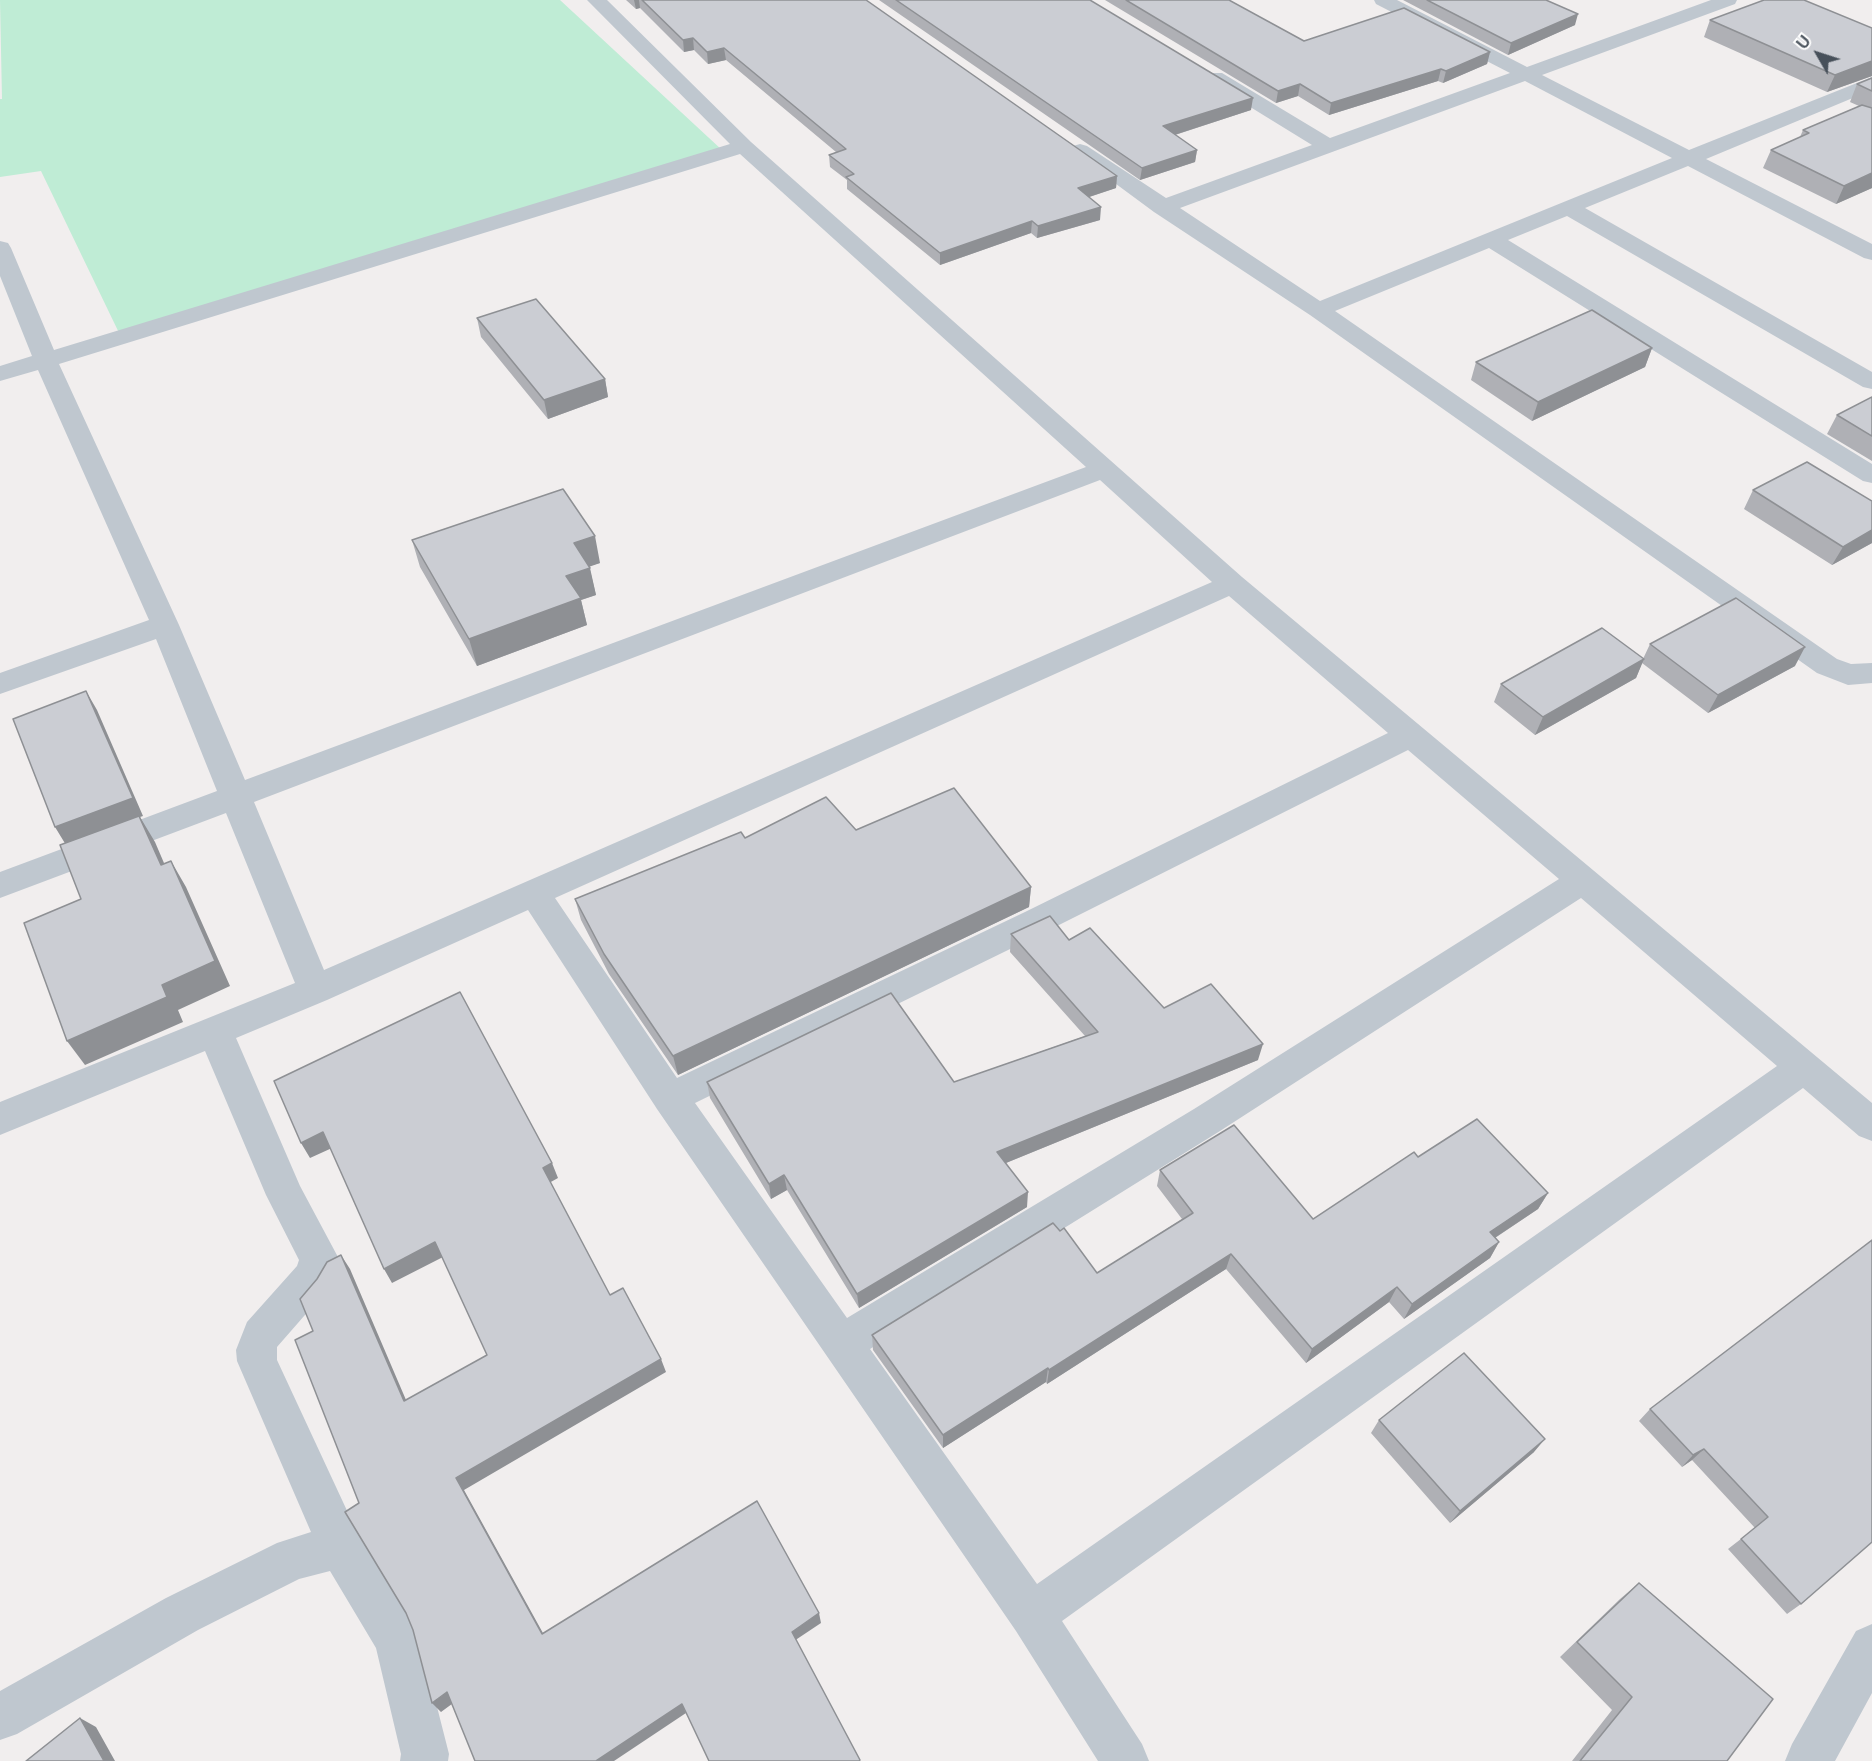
<!DOCTYPE html>
<html>
<head>
<meta charset="utf-8">
<style>
	body { margin:0 }
	#map { position:relative; width:1872px; height:1761px; overflow:hidden; background:#f1eeee; font-family:Arial,sans-serif }
	canvas { display:block }
	.north { position:absolute; left:1788px; top:24px; width:60px; height:60px; -webkit-text-stroke:4px #fff; paint-order:stroke; rotate:309deg; font-size:16px; font-weight:700; line-height:24px; text-align:center; color:#47505a }
	.north::after { content:''; display:block; margin:auto; width:21px; height:27px; background:#47505a; clip-path:polygon(50% 0,100% 100%,50% 72%,0 100%) }
</style>
</head>
<body>
<div id="map">
<canvas width="1872" height="1761"></canvas>
<div class="north">U</div>
</div>
<script>
const g = document.querySelector('canvas').getContext('2d');
g.lineJoin = 'round';
function fillPath(path, color) {
  g.fillStyle = color;
  g.fill(path, 'evenodd');
}
function toPath(rows) {
  const path = new Path2D();
  for (const r of rows) {
    path.moveTo(r[0], r[1]);
    for (let i = 2; i < r.length; i += 2) path.lineTo(r[i], r[i + 1]);
  }
  return path;
}
function stroke(path, color, width, dash) {
  g.strokeStyle = color;
  g.lineWidth = width;
  g.lineCap = dash ? 'butt' : 'round';
  g.setLineDash(dash || []);
  g.stroke(path);
}
fillPath(toPath([
	[0,0,560,0,722,150,121,337,41,171,0,177,0,99,2,99]
]), '#bfecd5');
fillPath(toPath([
	[587,0,607,0,751,142,1242,577,1872,1103,1872,1141,1859,1136,1803,1088,1062,1621,1142,1744,1149,1761,1098,1761,1016,1631,657,1109,528,910,327,1000,236,1038,300,1186,339,1259,337,1270,325,1292,277,1347,277,1360,356,1530,413,1624,420,1640,449,1754,448,1761,400,1761,401,1754,376,1648,330,1571,299,1579,198,1630,17,1734,0,1740,0,1691,166,1598,277,1543,311,1532,237,1361,236,1350,247,1322,297,1266,299,1260,266,1195,205,1051,0,1135,0,1102,295,983,226,813,0,898,0,872,217,791,156,639,0,694,0,673,149,620,38,370,0,381,0,366,32,356,0,276,0,241,8,243,11,248,54,350,730,144,587,0],
	[740,154,1086,467,245,780,179,625,59,364,740,154],
	[1100,480,1212,582,324,970,254,802,1100,480],
	[1229,596,1388,733,1025,912,677,1078,555,898,1229,596],
	[1408,750,1559,879,1194,1109,847,1318,695,1103,1049,930,1408,750],
	[1581,898,1777,1066,1037,1584,870,1349,1220,1131,1581,898],
	[1374,0,1397,0,1527,67,1711,0,1737,0,1735,4,1542,75,1689,150,1872,77,1872,90,1706,159,1872,244,1872,260,1864,258,1688,166,1585,208,1872,372,1872,389,1863,387,1567,216,1508,240,1872,464,1872,483,1863,481,1489,248,1335,311,1837,659,1851,664,1872,663,1872,683,1848,685,1817,673,1310,315,1154,212,1070,150,1073,146,1080,144,1087,146,1166,198,1312,145,1208,81,1205,77,1208,73,1222,73,1330,138,1510,73,1376,4,1374,0],
	[1525,81,1672,158,1320,301,1180,208,1525,81],
	[1872,1624,1872,1693,1835,1761,1785,1761,1792,1744,1856,1631,1872,1624]
]), '#bfc7cf');
fillPath(toPath([
	[626,0,866,0,1117,176,1116,188,1089,197,1100,220,1037,238,1031,233,940,265,847,189,847,180,830,167,829,155,836,152,726,60,708,64,694,50,684,52,640,8,636,9],
	[879,0,1090,0,1251,110,1175,135,1197,150,1195,162,1140,180],
	[1105,0,1229,0,1304,41,1490,52,1487,64,1443,83,1438,81,1329,115,1298,96,1276,103],
	[1403,0,1546,0,1575,25,1508,55],
	[1710,20,1872,28,1872,76,1827,92,1704,37],
	[1872,78,1872,188,1836,204,1763,168,1771,150,1800,137,1803,130,1859,106,1850,102,1857,84],
	[477,318,605,379,608,397,548,419,481,337],
	[1652,348,1645,367,1532,421,1471,380,1476,362],
	[1872,397,1872,461,1827,434,1837,415],
	[1753,490,1872,501,1872,543,1832,565,1744,509],
	[412,540,600,563,589,566,596,595,581,600,587,625,477,666,420,567],
	[1650,644,1795,666,1708,713,1642,663,1636,678,1535,735,1494,702,1501,684,1643,659],
	[856,830,1031,887,1029,907,678,1075,609,974,581,920,575,899,745,838],
	[1011,934,1069,940,1164,1008,1258,1060,1006,1163,1027,1207,859,1308,787,1190,771,1199,710,1098,707,1082,954,1082,1085,1036,1010,952],
	[1418,1157,1548,1193,1538,1209,1495,1238,1499,1242,1490,1258,1404,1319,1389,1302,1306,1363,1226,1269,1047,1384,1046,1382,943,1448,873,1350,872,1335,1060,1231,1097,1273,1182,1219,1157,1186,1160,1170,1313,1219],
	[1872,1240,1801,1604,1787,1614,1728,1549,1755,1528,1692,1460,1682,1467,1639,1421,1650,1409],
	[1379,1420,1534,1452,1450,1523,1371,1433],
	[1639,1583,1727,1761,1572,1761,1612,1710,1560,1657,1620,1599]
]), '#afb0b5');
fillPath(toPath([
	[634,0,639,0,640,8,636,9],
	[1578,14,1575,25,1508,55,1511,43],
	[693,38,694,50,684,52,683,40],
	[724,48,726,60,708,64,707,52],
	[1490,52,1487,64,1443,83,1446,71],
	[1872,61,1872,76,1827,92,1835,75],
	[1441,69,1438,81,1329,115,1331,103],
	[1300,84,1298,96,1276,103,1278,91],
	[1253,98,1251,110,1162,139,1163,126],
	[1197,150,1195,162,1140,180,1142,168],
	[1872,173,1872,188,1836,204,1844,186],
	[1117,176,1116,188,1077,201,1078,188],
	[1101,207,1100,220,1037,238,1038,226],
	[1032,221,1031,233,940,265,940,253],
	[1652,348,1645,367,1532,421,1538,402],
	[605,379,608,397,548,419,544,400],
	[1872,530,1872,543,1832,565,1843,547],
	[595,536,600,563,580,570,574,543],
	[590,568,596,595,581,600,587,625,477,666,469,639,566,576],
	[1805,647,1795,666,1708,713,1718,695],
	[1644,659,1636,678,1535,735,1543,717],
	[86,691,97,710,143,816,140,817,155,842,176,891,66,845,55,827],
	[171,861,186,887,230,986,178,1010,183,1022,85,1065,67,1041,162,985],
	[1031,887,1029,907,678,1075,673,1056],
	[1263,1044,1258,1060,996,1167,997,1152],
	[323,1132,332,1148,310,1158,301,1143],
	[552,1163,558,1178,549,1183,543,1168],
	[784,1175,787,1190,771,1199,769,1184],
	[1028,1192,1027,1207,859,1308,857,1294],
	[1548,1193,1538,1209,1481,1247,1490,1232],
	[435,1242,443,1257,392,1283,384,1269],
	[1499,1242,1490,1258,1404,1319,1412,1304],
	[1231,1254,1226,1269,1047,1384,1049,1370],
	[341,1255,350,1269,412,1414,404,1401],
	[1397,1287,1389,1302,1306,1363,1312,1349],
	[661,1359,666,1372,464,1490,549,1644,542,1634,456,1478],
	[1048,1368,1046,1382,943,1448,943,1435],
	[1545,1439,1534,1452,1450,1523,1460,1511],
	[1704,1449,1692,1460,1682,1467,1693,1455],
	[819,1613,821,1623,794,1641,792,1632],
	[447,1692,456,1701,441,1712,432,1703],
	[682,1704,686,1713,614,1761,596,1761],
	[80,1718,96,1727,115,1761,104,1761]
]), '#8e9094');
const building = toPath([
	[642,0,866,0,1117,176,1078,188,1101,207,1038,226,1032,221,940,253,846,177,854,174,829,155,846,149,724,48,707,52,693,38,683,40,642,0],
	[896,0,1090,0,1253,98,1163,126,1197,150,1142,168,896,0],
	[1126,0,1229,0,1304,41,1404,8,1490,52,1446,71,1441,69,1331,103,1300,84,1278,91,1126,0],
	[1427,0,1546,0,1578,14,1511,43,1427,0],
	[1764,0,1804,0,1872,28,1872,61,1835,75,1710,20,1764,0],
	[1872,78,1872,91,1857,84,1872,78],
	[1862,105,1872,108,1872,173,1844,186,1771,150,1809,133,1803,130,1862,105],
	[536,299,605,379,544,400,477,318,536,299],
	[1592,310,1652,348,1538,402,1476,362,1592,310],
	[1872,397,1872,436,1837,415,1872,397],
	[1807,462,1872,501,1872,530,1843,547,1753,490,1807,462],
	[563,489,595,536,574,543,590,568,566,576,581,598,469,639,412,540,563,489],
	[1736,598,1805,647,1718,695,1650,644,1736,598],
	[1602,628,1644,659,1543,717,1501,684,1602,628],
	[86,691,133,798,55,827,13,719,86,691],
	[954,788,1031,887,673,1056,604,954,575,899,741,832,745,838,826,797,856,830,954,788],
	[139,816,161,865,171,861,215,961,162,985,167,997,67,1041,24,923,81,899,60,845,139,816],
	[1050,916,1069,940,1090,928,1164,1008,1211,984,1263,1044,997,1152,1028,1192,857,1294,784,1175,769,1184,707,1082,891,993,954,1082,1098,1032,1011,934,1050,916],
	[460,992,552,1163,543,1168,610,1295,623,1288,661,1359,456,1478,542,1634,757,1501,819,1613,792,1632,860,1760,859,1761,709,1761,682,1704,596,1761,475,1761,447,1692,432,1703,413,1630,406,1613,345,1512,359,1503,295,1340,313,1331,300,1299,317,1279,327,1262,341,1255,404,1401,487,1355,435,1242,384,1269,323,1132,301,1143,274,1081,460,992],
	[1477,1119,1548,1193,1490,1232,1499,1242,1412,1304,1397,1287,1312,1349,1231,1254,1049,1370,1048,1368,943,1435,872,1335,1053,1223,1060,1231,1064,1228,1097,1273,1193,1213,1160,1170,1234,1125,1313,1219,1414,1152,1418,1157,1477,1119],
	[1872,1240,1872,1542,1801,1604,1741,1539,1768,1517,1704,1449,1693,1455,1650,1409,1872,1240],
	[1464,1353,1545,1439,1460,1511,1379,1420,1464,1353],
	[1639,1583,1773,1699,1727,1761,1580,1761,1632,1697,1577,1642,1639,1583],
	[80,1718,104,1761,26,1761,80,1718]
]);
fillPath(building, '#cbcdd3');
stroke(building, '#8e9094', 1.5);
</script>
</body>
</html>
